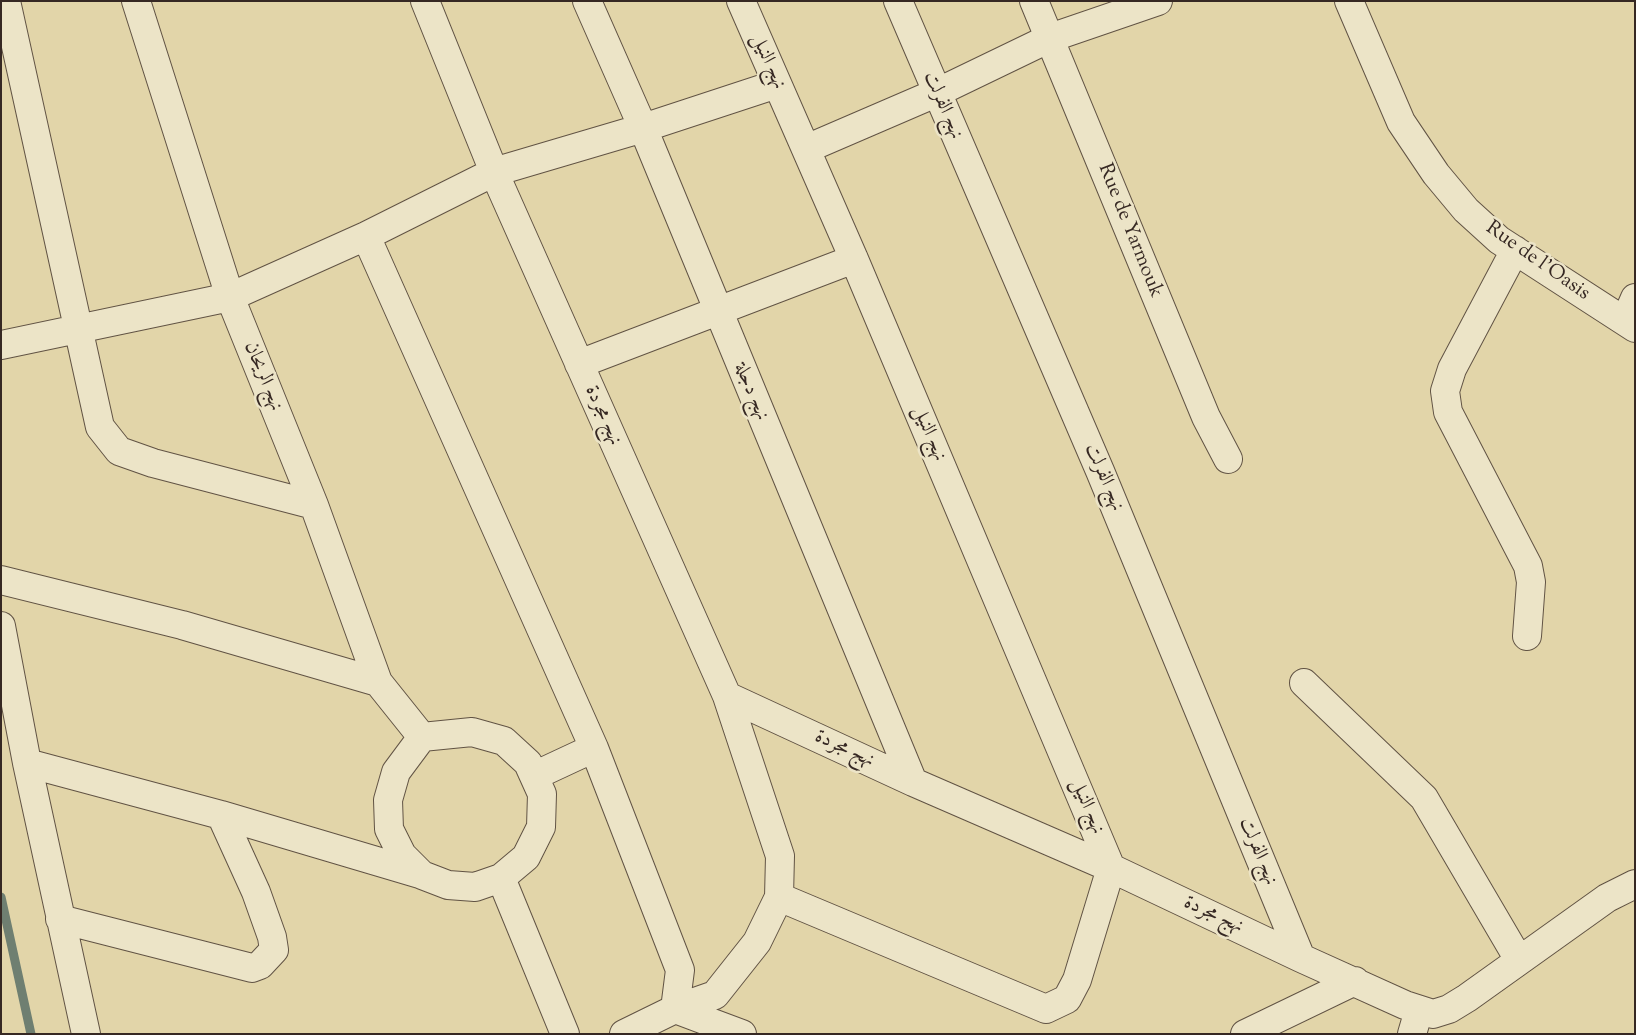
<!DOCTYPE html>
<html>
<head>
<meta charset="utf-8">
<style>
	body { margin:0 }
	#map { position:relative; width:1636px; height:1035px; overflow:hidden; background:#e2d5a9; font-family:"Sorts Mill Goudy",serif }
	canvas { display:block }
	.frame { position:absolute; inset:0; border:2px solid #362823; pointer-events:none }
</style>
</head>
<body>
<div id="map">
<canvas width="1636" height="1035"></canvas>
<div class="frame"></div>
</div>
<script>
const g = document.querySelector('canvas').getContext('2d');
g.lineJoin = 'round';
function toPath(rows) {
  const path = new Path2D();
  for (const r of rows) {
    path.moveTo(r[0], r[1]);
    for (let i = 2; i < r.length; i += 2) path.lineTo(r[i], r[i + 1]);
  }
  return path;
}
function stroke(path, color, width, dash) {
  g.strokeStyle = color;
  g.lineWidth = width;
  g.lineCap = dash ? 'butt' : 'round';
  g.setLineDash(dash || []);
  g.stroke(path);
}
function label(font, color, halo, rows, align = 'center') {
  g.font = font + ' "Sorts Mill Goudy",Amiri,serif';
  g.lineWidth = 5;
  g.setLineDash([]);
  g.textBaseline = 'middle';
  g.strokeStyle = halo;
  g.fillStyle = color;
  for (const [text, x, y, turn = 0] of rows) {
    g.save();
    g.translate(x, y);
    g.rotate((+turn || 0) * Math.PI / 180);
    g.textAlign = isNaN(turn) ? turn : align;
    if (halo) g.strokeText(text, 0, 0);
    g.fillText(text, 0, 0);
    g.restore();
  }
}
stroke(toPath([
	[1,897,31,1034]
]), '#6f7f71', 9);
const minor = toPath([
	[6,1,100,427,119,451,153,463,314,505],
	[136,1,230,297,314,505,378,682,422,737],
	[425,1,494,172,727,696,780,856,779,897,757,942,715,995,675,1009,742,1034],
	[587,1,643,128,913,782],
	[741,1,854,259,1111,868,1077,980,1067,999,1046,1009,779,897],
	[898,1,1100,471,1301,958],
	[1034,1,1206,417,1228,459],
	[1349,1,1401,122,1436,174,1466,210,1499,240,1635,328],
	[806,149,936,93,1050,38,1158,1],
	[366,236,594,748,680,970,675,1009,624,1034],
	[1515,250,1452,369,1445,391,1448,412,1528,566,1531,582,1527,636],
	[1625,321,1635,298],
	[1,345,230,297,366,236,494,172,643,128,777,84],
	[579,364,854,259],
	[1,580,182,625,378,682],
	[1,626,27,763,86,1034],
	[1304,683,1424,798,1519,960],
	[727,696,913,782,1111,868,1301,958,1405,1005,1433,1014,1449,1009,1467,998,1607,898,1635,884],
	[472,732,504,741,528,763,542,794,541,827,526,857,501,878,475,887,448,885,422,875,402,855,389,829,388,800,396,772,422,737,472,732],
	[27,763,221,815,420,874],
	[534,776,594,748],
	[501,878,565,1034],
	[60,919,252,968,260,965,274,950,272,937,256,892,221,815],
	[1245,1034,1355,981],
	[1412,1034,1419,1010]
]);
stroke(minor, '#615344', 30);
stroke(minor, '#ece4c7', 28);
label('20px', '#362823', '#ece4c7', [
	["نهج النيل",767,62,66],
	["نهج الفرلت",942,106,67],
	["Rue de Yarmouk",1129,231,68],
	["Rue de l'Oasis",1537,262,35],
	["نهج الريحان",262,377,68],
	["نهج دجلة",750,392,67],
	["نهج مجردة",602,416,66],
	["نهج النيل",928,434,67],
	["نهج الفرلت",1103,478,67],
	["نهج مجردة",844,750,25],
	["نهج النيل",1086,807,67],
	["نهج الفرلت",1257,852,68],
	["نهج مجردة",1213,916,25]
]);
</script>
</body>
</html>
